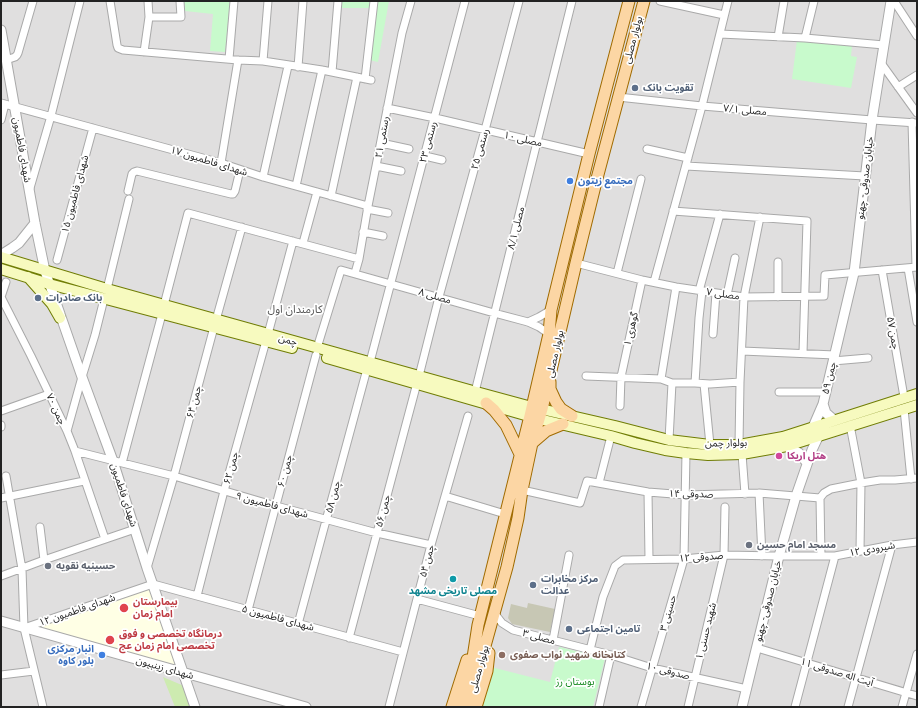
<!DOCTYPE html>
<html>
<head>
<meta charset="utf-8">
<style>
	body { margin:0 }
	#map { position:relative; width:918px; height:708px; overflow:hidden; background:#f2efe9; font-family:Lato,sans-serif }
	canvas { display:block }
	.frame { position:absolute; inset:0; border:2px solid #222; pointer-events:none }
</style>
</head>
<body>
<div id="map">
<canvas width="918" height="708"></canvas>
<div class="frame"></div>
</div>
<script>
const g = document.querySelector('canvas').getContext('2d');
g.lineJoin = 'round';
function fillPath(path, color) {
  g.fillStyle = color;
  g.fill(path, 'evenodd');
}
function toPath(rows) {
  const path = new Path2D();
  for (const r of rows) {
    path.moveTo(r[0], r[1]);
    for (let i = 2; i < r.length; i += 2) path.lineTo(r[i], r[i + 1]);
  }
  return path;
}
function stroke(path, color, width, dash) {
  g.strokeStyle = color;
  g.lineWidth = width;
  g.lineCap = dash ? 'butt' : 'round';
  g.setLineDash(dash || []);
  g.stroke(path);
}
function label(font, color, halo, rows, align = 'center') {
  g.font = font + ' Lato,"Noto Sans Arabic",sans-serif';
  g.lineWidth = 3.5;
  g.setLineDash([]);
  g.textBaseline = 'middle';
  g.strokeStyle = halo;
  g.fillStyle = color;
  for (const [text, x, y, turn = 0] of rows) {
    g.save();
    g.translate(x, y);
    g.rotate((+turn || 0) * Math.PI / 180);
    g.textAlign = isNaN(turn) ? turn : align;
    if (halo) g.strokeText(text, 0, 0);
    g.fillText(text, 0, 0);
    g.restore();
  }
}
fillPath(toPath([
	[1,1,917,1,917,707,1,707]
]), '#e0dfdf');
fillPath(toPath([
	[151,586,183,673,26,630]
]), '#ffffe5');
fillPath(toPath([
	[528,603,555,609,550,632,512,624,508,618,511,604,527,608]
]), '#c7c7b4');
fillPath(toPath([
	[163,677,184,686,191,707,175,707]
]), '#cdebb0');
fillPath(toPath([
	[184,1,230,1,225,52,210,51,213,14,185,11],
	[342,1,389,1,378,62,369,60,374,8,341,8],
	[797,40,852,46,851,56,857,57,851,88,792,79],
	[559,647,605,658,593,707,481,707,491,667,550,682]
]), '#c8facc');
const minor = toPath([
	[110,1,117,45,118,48,123,50,238,60,263,61,322,70,371,80],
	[660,1,724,15],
	[894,1,917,36],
	[149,17,181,17,180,1],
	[720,34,805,38,884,45],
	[778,37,784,1],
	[805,38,814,1],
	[144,52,149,17,148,1],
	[229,59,234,1],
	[6,60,15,57,17,55,18,53,33,1],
	[263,61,268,1],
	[881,63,917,113],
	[298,67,303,1],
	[332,72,338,1],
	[365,79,374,1],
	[898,87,917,75],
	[618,97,702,106,872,120,917,123],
	[1,103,221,163,263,177,368,206],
	[387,108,435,118,589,154],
	[1,120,5,104],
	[912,122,916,267],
	[381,143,409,149],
	[647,149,688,158],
	[425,156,442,160],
	[221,163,238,60],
	[376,166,401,171],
	[686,166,865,176],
	[263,177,288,66],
	[296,186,322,70],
	[30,188,51,116,80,1],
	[128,191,132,174,134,172,137,171,231,194,233,194,235,191,240,170],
	[331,196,357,77],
	[367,209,388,213],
	[673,211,807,221,803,353],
	[363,232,383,236],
	[303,243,317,192],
	[57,260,93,128],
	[778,262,778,297],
	[576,263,642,280,676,287,744,297,824,296,825,275,917,267],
	[908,268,917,322],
	[882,270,904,397],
	[355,273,359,259,368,206,376,166,402,33,411,1],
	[617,273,641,179],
	[6,282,1,297,31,356,67,431,75,451,105,539],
	[654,282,702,106,728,1],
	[107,289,129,199],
	[699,291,720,214],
	[727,295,735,258],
	[164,305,188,213,359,259],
	[216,320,242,227],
	[528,322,539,317,551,310],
	[268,334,293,241],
	[713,334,716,293],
	[317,348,341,270,494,313,528,322,539,327,549,334],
	[742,351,835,355],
	[833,361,868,358],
	[370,362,465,1],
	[419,376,439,297,485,130,519,1],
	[586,376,661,379,672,383,695,383,710,384,740,382],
	[661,379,676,287],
	[695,383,699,318,702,291],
	[704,384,710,445],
	[475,392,572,1],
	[779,392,825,392],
	[620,406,621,377,642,280],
	[904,409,911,479],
	[1,411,49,394],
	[1,425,1,427],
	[850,425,861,483,860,551],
	[67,431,82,377,95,335,104,299],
	[669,440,672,383],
	[739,445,740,382,744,297,760,217],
	[75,451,174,476,276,506,377,533,431,545],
	[742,454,745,494],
	[122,463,162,314],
	[6,476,22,569,24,628,43,707],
	[599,483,611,436],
	[522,490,580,503,587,481,648,492,686,495,759,493,820,498],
	[648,492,649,559],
	[759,493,762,556],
	[445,496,505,514],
	[1,498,84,481],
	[40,527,44,560],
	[821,556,820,498,824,493,831,489,861,483,880,480,895,480,917,478],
	[147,568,174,476,214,327],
	[1,576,44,560,135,529],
	[197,596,224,491,266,341],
	[417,599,480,616],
	[248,610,316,355],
	[495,614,502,623,513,630,611,655,652,668,747,689],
	[298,624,367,369],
	[24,628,153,584,403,652],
	[349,638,417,383],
	[553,640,569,555],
	[757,648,917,696],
	[590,650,603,597,615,566,623,560,684,559,724,555,779,556,835,556,892,545,917,542],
	[1,675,34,671],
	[389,707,431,545,468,416],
	[599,707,611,655],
	[641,707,684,559,686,453],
	[688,707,724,555,725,507],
	[795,707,835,556],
	[848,707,892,545],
	[902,707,917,654]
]);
const tertiary = toPath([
	[1,30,35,223,45,271,82,377,113,461,147,568,195,707],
	[1,255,12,248,19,243,35,223],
	[823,404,826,413,834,420],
	[813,427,823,404,854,273,872,120,891,1],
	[787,446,799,453,807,463],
	[1,621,306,707],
	[742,707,779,556,796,496,812,450,819,435]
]);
const secondary = toPath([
	[1,257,107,289,480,393,528,406,615,426,669,440,710,445,739,445,783,437,917,394],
	[1,269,49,284,292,348],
	[28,277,52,304,60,318],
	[327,358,539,419,611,436,635,443,665,450,686,453,708,455,742,454,787,446,917,405]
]);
const primary = toPath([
	[550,382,550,389,556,402,561,409,572,416],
	[486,403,494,410,506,425,520,454],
	[532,443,546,431,563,424],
	[452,707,467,660],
	[460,707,470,677,478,625,530,416,549,334,551,310,589,154,629,1],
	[468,707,507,567,518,518,522,490,532,443,542,409,576,263,595,186,644,1],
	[476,707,487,671,489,653]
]);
stroke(minor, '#a9a9a9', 9);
stroke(tertiary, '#a9a9a9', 11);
stroke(secondary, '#707d05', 12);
stroke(primary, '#a06b00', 13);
stroke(minor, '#fff', 7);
stroke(tertiary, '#fff', 9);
stroke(secondary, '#f7fabf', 10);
stroke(primary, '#fcd6a4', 11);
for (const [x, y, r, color] of [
	[635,88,4,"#5c6f8a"],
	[570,181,4,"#3f7fe0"],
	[38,298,4,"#5c6f8a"],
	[779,456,4,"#d1479c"],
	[749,545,4,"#6b7280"],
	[48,566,4,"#6b7280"],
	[453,579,4,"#0f9aa8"],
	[533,585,4,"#5c6f8a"],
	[124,608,5,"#e0444e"],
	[569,629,4,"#5c6f8a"],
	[110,640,5,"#e0444e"],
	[102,655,4,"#3f7fe0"],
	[502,655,4,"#8d6e63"]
]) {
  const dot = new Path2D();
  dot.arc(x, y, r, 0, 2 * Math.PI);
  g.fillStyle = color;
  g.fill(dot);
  stroke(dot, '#fff', 1.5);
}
label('10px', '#222', '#fff', [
	["بولوار مصلی",633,40,-75],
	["مصلی ۷/۱",745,110,5],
	["رستمی ۲۱",382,137,-80],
	["مصلی ۱۰",523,139,13],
	["رستمی ۲۳",428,142,-75],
	["رستمی ۲۵",480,149,-74],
	["شهدای فاطمیون",22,150,80],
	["شهدای فاطمیون ۱۷",209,161,17],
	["خیابان صدوقی- چهنو",865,178,-83],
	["شهدای فاطمیون ۱۵",75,194,-75],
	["مصلی ۸/۱",516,228,-76],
	["مصلی ۷",723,294,8],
	["مصلی ۸",435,296,16],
	["گوهری ۱",631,329,-77],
	["چمن ۵۷",893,333,80],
	["چمن",288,340,16],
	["بولوار مصلی",555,354,-77],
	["چمن ۵۹",829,378,-76],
	["چمن ۶۴",194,402,-75],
	["چمن ۷۰",56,409,65],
	["بولوار چمن",726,443,-1],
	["چمن ۶۲",231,468,-75],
	["چمن ۶۰",285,471,-75],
	["صدوقی ۱۴",691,494,1],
	["شهدای فاطمیون",124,495,72],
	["چمن ۵۸",333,497,-75],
	["شهدای فاطمیون ۹",272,505,15],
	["چمن ۵۶",383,511,-75],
	["شیرودی ۱۲",872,549,-10],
	["صدوقی ۱۲",701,557,-4],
	["چمن ۵۴",427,561,-75],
	["خیابان صدوقی- چهنو",768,601,-76],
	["شهدای فاطمیون ۱۲",77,610,-19],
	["حسینی ۳",668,613,-74],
	["شهدای فاطمیون ۵",278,618,15],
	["شهید حسنی ۱",706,631,-76],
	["مصلی ۳",539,637,15],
	["شهدای زینبیون",165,668,16],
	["بولوار مصلی",479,669,-74],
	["صدوقی ۱۰",668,671,14],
	["آیت اله صدوقی ‍۱۱",837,672,17]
]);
label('bold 10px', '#4e5e75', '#fff', [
	["تقویت بانک",643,88],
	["بانک صادرات",46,298],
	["مرکز مخابرات",541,579],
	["عدالت",541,591],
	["تامین اجتماعی",577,629]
], 'left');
label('bold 10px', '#366cbe', '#fff', [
	["مجتمع زیتون",578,181],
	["انبار مرکزی",94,649,"right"],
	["بلور کاوه",94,661,"right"]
], 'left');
label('bold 10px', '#b23c85', '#fff', [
	["هتل اریکا",787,456]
], 'left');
label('bold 10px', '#5b616d', '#fff', [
	["مسجد امام حسین",757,545],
	["حسینیه نقویه",56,566]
], 'left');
label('bold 10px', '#0d838f', '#fff', [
	["مصلی تاریخی مشهد",453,591]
]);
label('bold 10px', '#be3a42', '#fff', [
	["بیمارستان",133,602],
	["امام زمان",133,614],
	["درمانگاه تخصصی و فوق",119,634],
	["تخصصی امام زمان عج",119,646]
], 'left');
label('bold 10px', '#785e54', '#fff', [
	["کتابخانه شهید نواب صفوی",510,655]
], 'left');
label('10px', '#0c8416', '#fff', [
	["بوستان رز",575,682]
]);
label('11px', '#555', '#fff', [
	["کارمندان اول",295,309]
]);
</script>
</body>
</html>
